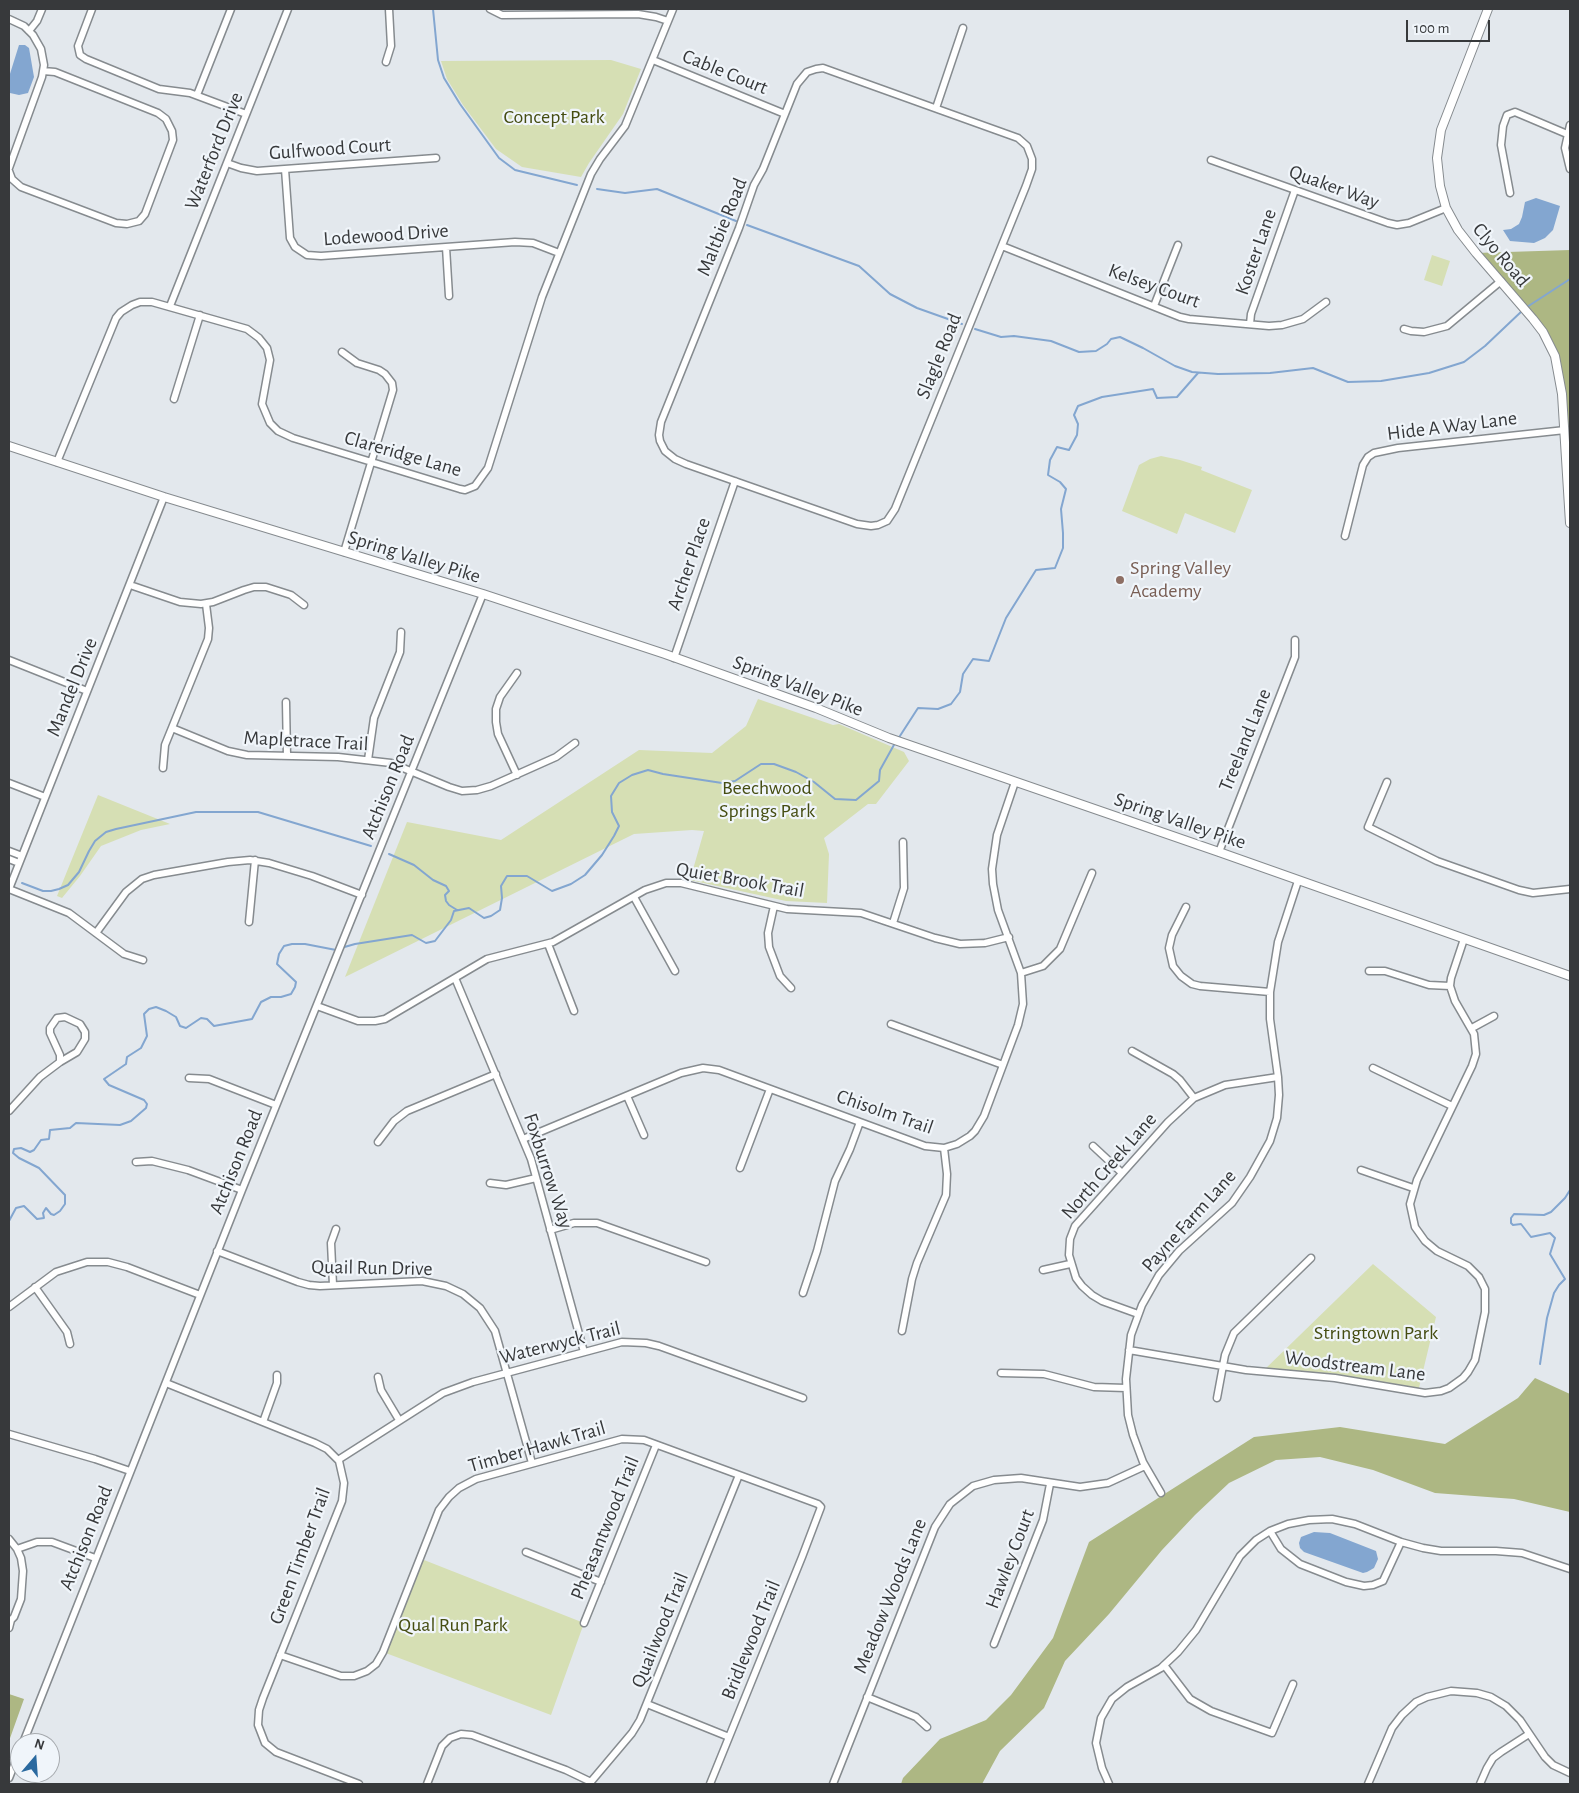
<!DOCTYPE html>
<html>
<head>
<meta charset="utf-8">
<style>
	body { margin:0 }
	#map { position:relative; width:1579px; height:1793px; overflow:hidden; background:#e3e8ed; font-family:"Alegreya Sans",sans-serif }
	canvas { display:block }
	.frame { position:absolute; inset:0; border:10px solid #37393b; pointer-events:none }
	.north { position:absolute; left:10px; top:1733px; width:50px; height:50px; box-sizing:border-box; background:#f0f5fa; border:1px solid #a6aaae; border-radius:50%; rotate:18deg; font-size:14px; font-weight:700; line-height:20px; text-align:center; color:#37393b }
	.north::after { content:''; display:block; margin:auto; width:18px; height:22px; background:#2a699f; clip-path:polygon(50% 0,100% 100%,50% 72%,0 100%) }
	.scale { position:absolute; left:1406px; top:20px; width:84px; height:22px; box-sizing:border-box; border:2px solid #37393b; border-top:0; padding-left:6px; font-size:15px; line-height:18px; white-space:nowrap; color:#37393b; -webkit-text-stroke:4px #f0f5fa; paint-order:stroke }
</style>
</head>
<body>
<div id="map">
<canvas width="1579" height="1793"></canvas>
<div class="frame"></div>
<div class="north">N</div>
<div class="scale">100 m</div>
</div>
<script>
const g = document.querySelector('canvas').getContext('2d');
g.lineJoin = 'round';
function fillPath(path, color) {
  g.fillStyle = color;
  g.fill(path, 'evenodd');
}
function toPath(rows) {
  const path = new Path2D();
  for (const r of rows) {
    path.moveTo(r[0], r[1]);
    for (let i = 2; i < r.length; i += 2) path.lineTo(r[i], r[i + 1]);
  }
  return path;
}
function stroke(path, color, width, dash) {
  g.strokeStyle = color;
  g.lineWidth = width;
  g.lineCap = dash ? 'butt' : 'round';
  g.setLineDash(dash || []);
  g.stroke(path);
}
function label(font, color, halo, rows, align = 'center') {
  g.font = font + ' "Alegreya Sans",sans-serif';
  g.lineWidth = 4.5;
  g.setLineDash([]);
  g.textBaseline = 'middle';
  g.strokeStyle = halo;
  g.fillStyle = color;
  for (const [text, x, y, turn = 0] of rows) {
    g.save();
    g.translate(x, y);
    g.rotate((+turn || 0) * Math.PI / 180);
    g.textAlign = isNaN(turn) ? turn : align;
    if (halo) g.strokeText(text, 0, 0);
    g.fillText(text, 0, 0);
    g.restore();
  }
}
fillPath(toPath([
	[611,60,641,69,623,114,589,163,581,177,522,167,496,149,463,105,447,79,441,61],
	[1432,255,1450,261,1442,286,1424,280],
	[1161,456,1180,460,1202,467,1201,470,1252,490,1235,533,1185,513,1177,534,1122,511,1139,465,1150,459],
	[758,699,833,725,839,724,904,752,909,761,876,804,868,804,824,838,829,854,827,903,786,901,690,880,704,831,692,830,634,834,345,977,407,822,501,840,639,750,712,753,746,726],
	[98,795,170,824,141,830,101,846,80,876,62,898,57,896],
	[1373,1264,1436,1317,1418,1392,1262,1372],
	[419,1558,584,1623,551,1715,383,1652]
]), '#d6dfb4');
fillPath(toPath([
	[1570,250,1570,444,1566,453,1562,394,1550,343,1476,253],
	[1535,1378,1570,1394,1570,1512,1514,1499,1435,1493,1373,1470,1320,1457,1276,1460,1229,1483,1195,1515,1162,1550,1109,1614,1065,1661,1044,1708,1000,1751,982,1784,901,1784,903,1778,940,1739,986,1720,1011,1695,1053,1638,1089,1542,1254,1437,1340,1427,1445,1444,1518,1398],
	[9,1694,24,1699,9,1741]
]), '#adb783');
fillPath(toPath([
	[19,45,25,45,29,48,34,77,28,93,19,95,10,93,9,90,9,77],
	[1536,198,1560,206,1553,230,1545,238,1534,243,1510,241,1503,230,1511,229,1519,224,1522,217,1525,202],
	[1314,1532,1330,1533,1376,1551,1378,1559,1374,1568,1367,1572,1363,1573,1304,1552,1300,1548,1299,1543,1301,1537]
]), '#83a6d0');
stroke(toPath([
	[433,9,438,60,444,78,460,104,499,158,515,170,577,185],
	[597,189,625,193,657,189,736,221],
	[747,225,859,266,890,294,917,308,962,324],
	[1527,307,1570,279],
	[975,329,1001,337,1014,336,1051,341,1079,352,1096,351,1107,344,1111,339,1120,337,1143,348,1175,366,1192,372,1218,374,1270,373,1313,368,1348,382,1381,381,1429,373,1464,362,1485,346,1523,310],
	[898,739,918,708,938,709,951,704,960,692,963,674,973,659,989,661,1006,618,1036,570,1055,568,1063,548,1063,533,1061,509,1066,489,1060,482,1048,475,1050,460,1057,447,1069,450,1077,435,1078,424,1074,415,1078,406,1102,397,1153,389,1157,398,1177,397,1198,373],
	[389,854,414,865,433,880,446,886,449,891,445,895,446,901,449,905,457,910],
	[22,883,43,891,51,891,59,889,68,885,79,872,89,851,95,841,106,832,116,829,196,812,258,812,371,846],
	[341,948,355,944,412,935,426,943,435,941,451,920,454,911,469,908,484,918,491,916,500,910,502,898,501,886,507,876,527,876,552,891,571,884,585,875,602,855,614,836,619,826,612,812,611,796,619,783,632,775,648,770,663,774,722,783,735,781,761,764,774,764,796,772,814,782,835,799,856,800,879,781,880,770,895,743],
	[9,1221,16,1208,24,1206,37,1219,44,1218,43,1213,46,1208,51,1214,54,1215,60,1211,65,1204,65,1195,39,1168,19,1158,13,1153,14,1149,21,1148,30,1152,34,1150,41,1140,49,1139,50,1130,70,1128,76,1123,120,1125,131,1121,146,1108,147,1104,144,1100,109,1085,104,1079,126,1064,127,1057,141,1048,147,1036,144,1014,149,1009,156,1007,166,1011,176,1017,180,1026,186,1028,201,1018,207,1019,214,1026,252,1019,261,1002,271,997,281,997,291,994,295,987,296,982,277,964,279,954,284,946,292,944,305,944,336,950],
	[1540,1364,1547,1318,1554,1293,1559,1285,1565,1279,1550,1254,1555,1238,1550,1233,1531,1237,1521,1224,1513,1225,1511,1223,1511,1218,1514,1214,1544,1215,1551,1212,1565,1198,1570,1190]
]), '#83a6d0', 2);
const minor = toPath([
	[92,9,78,46,80,55,86,59,159,89,190,93,246,114],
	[490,9,502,15,638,14,656,17,668,21],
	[9,19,24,26,33,35,41,49,44,65,42,77,9,168],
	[29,31,37,21,42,9],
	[653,60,785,114],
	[386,62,391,46,389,9],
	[823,68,1018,138,1027,146,1032,159,1032,169,1026,186,895,509,887,521,878,525,871,526,857,524,686,464,675,459,665,451,660,441,659,435,661,422,739,228,754,185,763,169,797,84,807,72,816,69,823,68],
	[197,95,231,9],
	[936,108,963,28],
	[1570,125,1565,148,1570,169],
	[1211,160,1388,223,1397,225,1409,223,1446,208],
	[227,163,241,168,257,171,436,158],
	[285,169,290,238,295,247,307,255,321,256,515,242,533,243,559,253],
	[9,171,12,179,21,187,116,223,127,224,139,221,145,214,173,140,172,131,166,119,158,113,55,72,43,71],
	[1510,193,1501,145,1503,126,1507,115,1515,112,1567,134],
	[1002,246,1180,317,1189,319,1269,326,1282,325,1303,319,1326,302],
	[446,247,449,296],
	[170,306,288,9],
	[1154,306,1178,245],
	[1250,324,1251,314,1295,190],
	[1404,329,1411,331,1424,332,1447,326,1501,281],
	[342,352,357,363,379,370,385,374,392,383,393,390,344,552],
	[174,399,200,315],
	[57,462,116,318,121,312,132,305,140,302,152,302,247,329,259,338,267,348,270,360,262,404,270,423,278,431,293,438,460,489,465,490,475,486,488,468,542,297,591,174,600,159,625,126,673,9],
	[1345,536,1363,465,1368,457,1374,453,1398,448,1565,430],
	[130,585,180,602,201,604,213,602,244,590,254,587,266,587,291,595,304,605],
	[674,658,735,481],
	[9,660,87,691],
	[517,673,500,697,496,709,496,722,498,734,517,775],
	[286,702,287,756],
	[172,728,228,751,247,755,338,757,391,763,449,787,462,791,477,790,491,786,556,757,575,743],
	[368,760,374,718,400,652,401,632],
	[163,768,165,745,208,639,209,628,206,604],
	[1387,782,1368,827,1437,861,1519,890,1533,893,1570,889],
	[9,783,45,797],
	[9,851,22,856],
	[1219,852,1295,657,1295,640],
	[9,859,19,863],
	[9,889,164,497],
	[9,889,69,913,124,954,143,960],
	[634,897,675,971],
	[774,906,768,933,769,947,780,976,791,988],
	[1186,907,1172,935,1169,948,1173,966,1181,976,1192,984,1200,986,1270,992],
	[249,922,255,860],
	[893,923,904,888,903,842],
	[96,933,126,892,142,879,154,875,228,862,250,860,269,863,312,876,362,895],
	[548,944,574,1011],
	[1369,971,1385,971,1429,985,1450,986],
	[1021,973,1043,966,1060,949,1092,873],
	[455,978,531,1159,584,1352],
	[317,1006,358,1021,375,1021,385,1019,487,959,553,942,645,890,666,883,681,883,787,909,861,913,935,938,960,944,985,943,1009,937],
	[65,1017,80,1024,85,1032,85,1039,77,1052,60,1062,60,1055,50,1033,50,1028,57,1018,65,1017],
	[891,1024,1003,1065],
	[1472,1028,1494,1016],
	[1132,1051,1173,1074,1180,1080,1194,1098],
	[1373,1068,1452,1106],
	[189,1078,209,1079,276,1105],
	[627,1096,644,1135],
	[9,1111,40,1077,60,1062],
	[523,1139,681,1073,703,1068,719,1070,925,1146,944,1148,957,1144,970,1136,975,1131,984,1116,1018,1025,1023,1004,1021,973,998,910,993,884,992,869,997,835,1015,782],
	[378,1142,394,1121,407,1111,496,1074],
	[1093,1146,1122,1173],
	[136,1162,152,1161,188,1170,242,1190],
	[740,1168,770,1089],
	[1361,1170,1413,1188],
	[490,1183,506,1185,536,1178],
	[550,1230,574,1223,597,1223,706,1262],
	[217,1251,298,1282,309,1285,320,1286,422,1281,446,1286,463,1294,480,1308,495,1331,532,1463],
	[1043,1270,1070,1264],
	[333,1285,331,1243,336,1229],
	[35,1287,67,1332,70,1344],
	[803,1293,817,1251,835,1181,850,1149,860,1122],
	[9,1307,56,1272,87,1262,108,1262,127,1267,200,1295],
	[1138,1314,1102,1301,1092,1295,1082,1286,1076,1278,1069,1255,1070,1239,1075,1226,1168,1122,1194,1098,1225,1085,1278,1077],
	[902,1331,912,1279,917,1263,946,1195,947,1174,944,1148],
	[1129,1350,1246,1370,1335,1378,1425,1393,1441,1391,1449,1388,1463,1378,1468,1372,1475,1360,1485,1312,1485,1289,1479,1277,1468,1266,1437,1251,1425,1241,1415,1227,1410,1204,1417,1180,1472,1066,1476,1054,1474,1034,1455,1001,1450,986,1451,978,1464,939],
	[1001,1373,1044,1374,1094,1387,1126,1388],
	[378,1377,381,1390,399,1420],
	[166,1383,315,1443,327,1449,339,1461,344,1483,342,1501,263,1698,259,1710,258,1725,265,1743,276,1752,359,1784],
	[1217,1398,1225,1355,1234,1333,1311,1258],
	[263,1422,277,1383,277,1375],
	[9,1434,95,1459,130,1471],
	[338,1460,443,1393,473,1382,622,1342,646,1343,659,1346,803,1398],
	[1161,1493,1143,1462,1133,1435,1128,1415,1126,1379,1131,1335,1142,1305,1159,1275,1179,1251,1232,1203,1250,1177,1270,1141,1277,1118,1279,1095,1278,1077,1270,1019,1270,992,1278,942,1298,881],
	[1270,1531,1281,1549,1300,1564,1346,1582,1364,1586,1373,1585,1383,1581,1401,1542],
	[9,1539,17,1549,21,1558,23,1571,21,1599,14,1617,11,1620],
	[17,1549,37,1542,52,1542,95,1558],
	[526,1552,601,1582],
	[9,1621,11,1620,9,1628],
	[584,1623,656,1445],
	[994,1644,1043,1520,1050,1484],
	[280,1655,341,1676,354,1676,367,1671,376,1664,383,1652,439,1510,449,1497,459,1488,476,1479,622,1439,644,1440,818,1504,821,1507,802,1557,710,1784],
	[1164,1665,1190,1699,1211,1711,1272,1733,1293,1684],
	[867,1697,916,1717,927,1727],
	[647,1704,729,1737],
	[23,1743,242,1190,483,594],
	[9,1778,20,1750],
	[427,1784,442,1746,450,1738,461,1734,472,1735,566,1770,591,1782],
	[589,1784,632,1733,640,1720,739,1475],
	[833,1784,935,1527,950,1504,973,1486,994,1480,1021,1478,1080,1487,1108,1483,1145,1466],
	[1109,1784,1102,1768,1096,1743,1101,1718,1112,1699,1127,1687,1161,1668,1178,1652,1196,1630,1240,1556,1256,1540,1270,1531,1288,1524,1309,1520,1332,1519,1355,1524,1401,1542,1423,1548,1441,1551,1496,1551,1522,1553,1570,1569],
	[1368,1784,1392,1728,1402,1715,1416,1702,1427,1697,1451,1691,1477,1693,1491,1697,1506,1706,1520,1720,1545,1757,1553,1765,1570,1773],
	[1480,1784,1487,1768,1493,1758,1501,1752,1529,1734]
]);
const tertiary = toPath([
	[1488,9,1441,130,1437,158,1440,186,1446,208,1458,230,1476,253,1533,319,1543,332,1555,356,1562,394,1570,523],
	[9,446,164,497,483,594,665,654,816,708,889,738,1219,852,1570,976]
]);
stroke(minor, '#868b8f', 9);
stroke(tertiary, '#868b8f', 10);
stroke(minor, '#fff', 6);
stroke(tertiary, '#fff', 8);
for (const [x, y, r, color] of [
	[1120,580,5,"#8d6e63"]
]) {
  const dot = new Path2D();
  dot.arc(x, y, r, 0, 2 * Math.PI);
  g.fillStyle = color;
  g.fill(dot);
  stroke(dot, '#f0f5fa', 2);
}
label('20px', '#37393b', '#f0f5fa', [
	["Cable Court",725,72,22],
	["Gulfwood Court",330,149,-4],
	["Waterford Drive",214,151,-68],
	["Quaker Way",1334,187,20],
	["Maltbie Road",722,227,-68],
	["Lodewood Drive",386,235,-4],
	["Koster Lane",1256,252,-71],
	["Clyo Road",1501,255,50],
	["Kelsey Court",1154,286,20],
	["Slagle Road",939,356,-68],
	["Hide A Way Lane",1452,426,-7],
	["Clareridge Lane",403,454,16],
	["Spring Valley Pike",414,557,17],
	["Archer Place",689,564,-71],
	["Spring Valley Pike",798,686,21],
	["Mandel Drive",72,687,-68],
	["Treeland Lane",1245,740,-68],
	["Mapletrace Trail",306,741,3],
	["Atchison Road",388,787,-68],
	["Spring Valley Pike",1180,821,19],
	["Quiet Brook Trail",740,880,10],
	["Chisolm Trail",885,1112,19],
	["Atchison Road",236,1162,-68],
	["North Creek Lane",1109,1166,-49],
	["Foxburrow Way",548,1171,72],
	["Payne Farm Lane",1189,1221,-48],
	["Quail Run Drive",372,1268,1],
	["Waterwyck Trail",560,1343,-14],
	["Woodstream Lane",1355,1366,7],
	["Timber Hawk Trail",537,1447,-16],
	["Pheasantwood Trail",605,1528,-68],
	["Atchison Road",86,1538,-68],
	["Green Timber Trail",300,1556,-70],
	["Hawley Court",1010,1559,-69],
	["Meadow Woods Lane",890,1596,-68],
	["Quailwood Trail",660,1630,-68],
	["Bridlewood Trail",751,1640,-68]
]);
label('20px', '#454d11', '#f0f5fa', [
	["Concept Park",554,117],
	["Beechwood",767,788],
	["Springs Park",767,811],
	["Stringtown Park",1376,1333],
	["Qual Run Park",453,1625]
]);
label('20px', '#785e54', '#f0f5fa', [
	["Spring Valley",1130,568],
	["Academy",1130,591]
], 'left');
</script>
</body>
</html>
